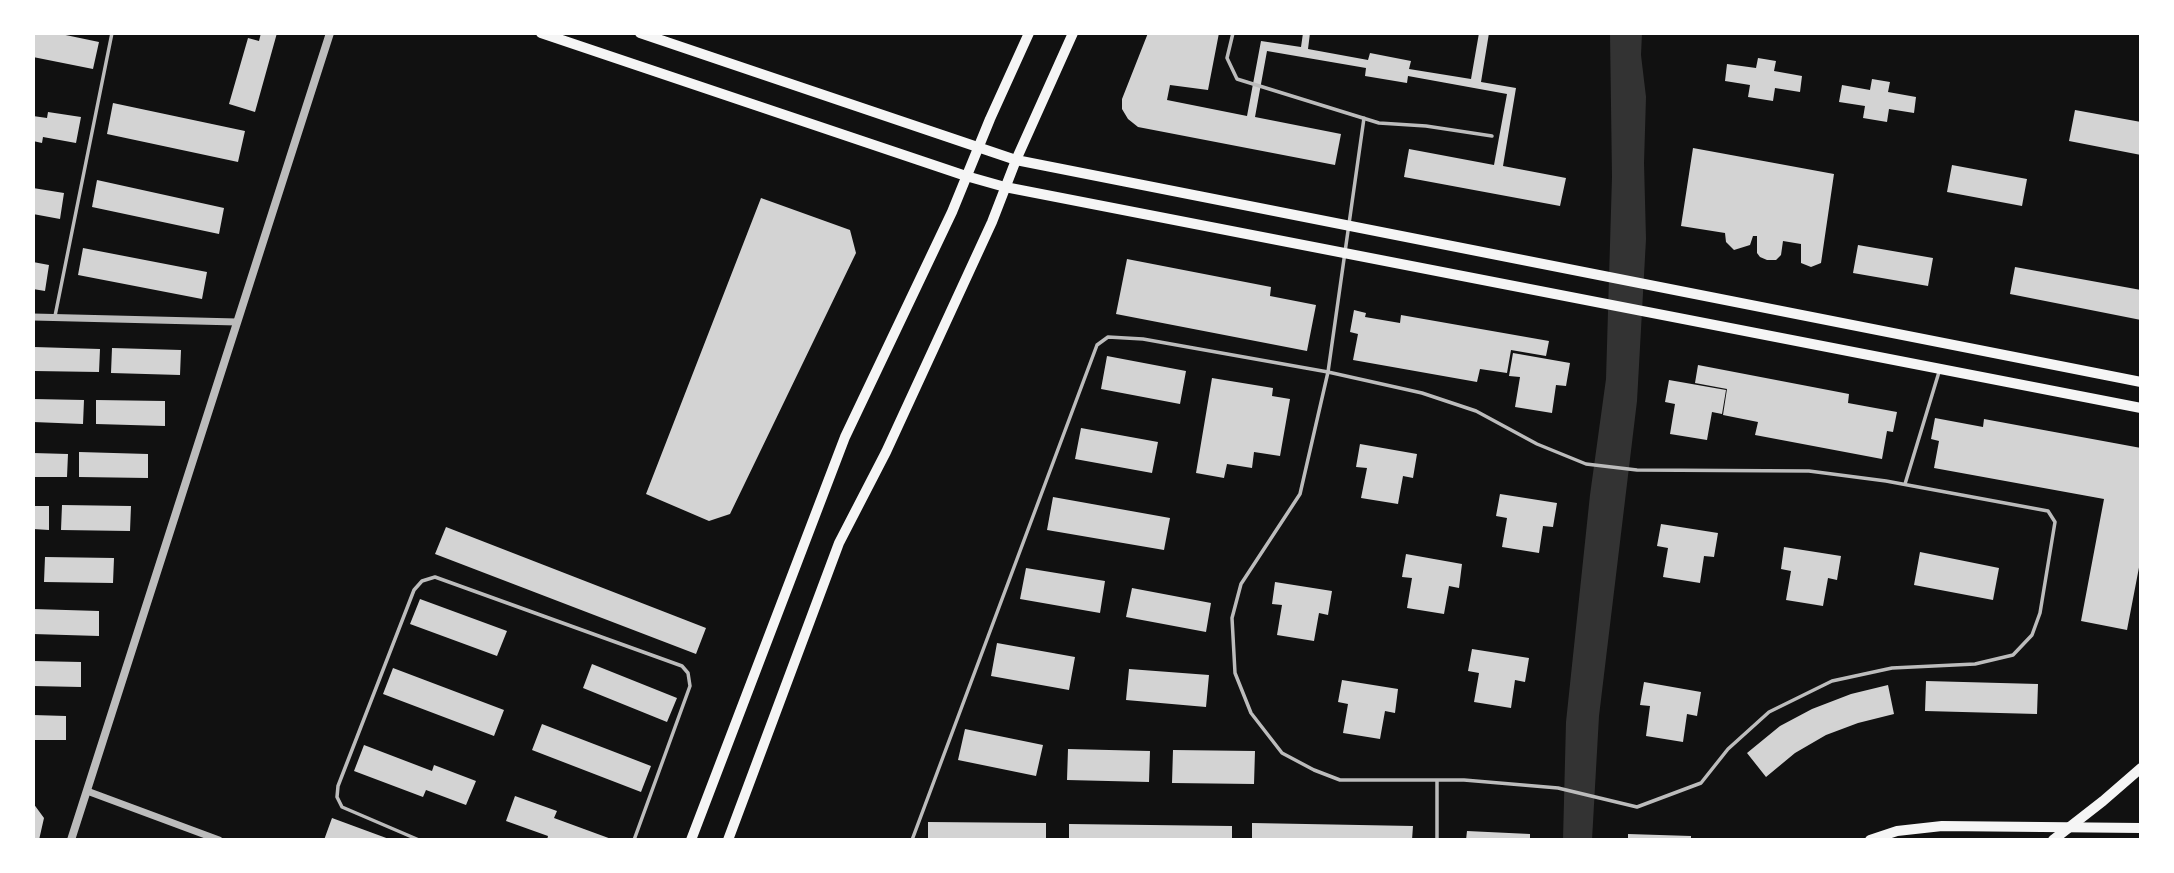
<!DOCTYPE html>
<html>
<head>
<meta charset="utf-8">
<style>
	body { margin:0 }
	#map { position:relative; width:2174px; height:873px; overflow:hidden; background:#111; font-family:"Noto Sans",sans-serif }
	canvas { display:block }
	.frame { position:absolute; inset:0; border:35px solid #fff; pointer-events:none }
</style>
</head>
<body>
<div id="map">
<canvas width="2174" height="873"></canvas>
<div class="frame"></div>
</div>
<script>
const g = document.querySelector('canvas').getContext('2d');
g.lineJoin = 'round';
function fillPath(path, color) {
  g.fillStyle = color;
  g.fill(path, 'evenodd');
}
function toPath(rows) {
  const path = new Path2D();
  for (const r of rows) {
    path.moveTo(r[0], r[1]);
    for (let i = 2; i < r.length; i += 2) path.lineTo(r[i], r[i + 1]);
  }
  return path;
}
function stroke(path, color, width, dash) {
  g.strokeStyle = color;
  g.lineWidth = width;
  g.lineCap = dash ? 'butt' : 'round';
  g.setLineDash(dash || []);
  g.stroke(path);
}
fillPath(toPath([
	[1610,33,1642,33,1641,55,1646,97,1644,163,1646,239,1637,401,1599,716,1592,840,1563,840,1566,722,1590,495,1606,379,1612,177]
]), '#333');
fillPath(toPath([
	[33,33,56,33,99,42,93,69,33,57],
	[261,33,277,33,255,112,229,104,248,38,259,41],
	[1148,33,1219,33,1208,90,1170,85,1167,100,1247,116,1261,41,1301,47,1303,33,1310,33,1308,49,1368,60,1370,53,1411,61,1409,69,1471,79,1479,33,1489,33,1481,82,1516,88,1503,166,1566,178,1560,206,1404,177,1409,149,1494,165,1507,94,1408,76,1407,83,1365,76,1366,68,1267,51,1255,117,1341,134,1335,165,1138,127,1128,119,1122,109,1122,99],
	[1758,58,1776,61,1774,71,1802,76,1800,92,1775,88,1773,101,1748,97,1750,85,1725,81,1727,64,1756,68],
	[1872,79,1890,82,1888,92,1916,97,1914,113,1889,109,1887,122,1863,118,1865,106,1839,102,1842,85,1870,90],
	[113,103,245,131,238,162,107,134],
	[2075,110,2141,122,2141,155,2069,141],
	[48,112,81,117,76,143,43,137,42,143,33,141,33,116,47,118],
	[1693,148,1834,174,1821,263,1811,267,1801,263,1801,244,1783,241,1781,255,1776,260,1767,260,1760,257,1757,253,1757,236,1753,236,1750,245,1734,250,1726,242,1725,233,1681,226],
	[1952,165,2027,179,2022,206,1947,192],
	[97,180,224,208,219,234,92,207],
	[33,188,64,193,60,219,33,214],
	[761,198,850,230,856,253,730,514,709,521,646,494],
	[1858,245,1933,258,1928,286,1853,273],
	[83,248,207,272,202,299,78,275],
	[1127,259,1271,287,1270,296,1316,305,1307,351,1116,314],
	[33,262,49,265,45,291,33,289],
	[2015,267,2141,290,2141,320,2010,294],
	[1354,310,1366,313,1365,317,1400,323,1401,315,1549,341,1546,356,1511,350,1507,373,1480,369,1477,382,1353,360,1358,334,1350,332],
	[34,347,100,349,99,372,34,371],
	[112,348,181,350,180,375,111,373],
	[1513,353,1570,363,1566,386,1556,385,1552,413,1515,407,1520,377,1509,376],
	[1107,356,1186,371,1180,404,1101,389],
	[1698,365,1849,394,1848,403,1897,412,1893,432,1887,431,1882,459,1755,435,1758,422,1723,415,1727,389,1695,383],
	[1212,378,1273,388,1272,396,1290,399,1280,456,1254,452,1252,468,1227,464,1224,478,1196,473],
	[1669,380,1726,390,1722,414,1712,412,1707,440,1670,434,1675,404,1665,402],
	[33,399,84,400,83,424,33,422],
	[96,400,165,401,165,426,96,424],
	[1935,418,1983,427,1984,419,2141,448,2141,557,2127,630,2081,621,2104,499,1934,468,1939,441,1931,439],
	[1081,428,1158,442,1152,473,1075,459],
	[1360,444,1417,454,1413,478,1403,476,1398,504,1361,498,1367,468,1356,467],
	[79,452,148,454,148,478,79,477],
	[33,453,68,454,67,477,33,477],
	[1500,494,1557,503,1553,527,1543,526,1539,553,1502,547,1507,518,1496,516],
	[1053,497,1170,518,1164,550,1047,530],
	[62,505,131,506,130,531,61,530],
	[33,506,49,506,49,530,33,529],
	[1661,524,1718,533,1714,557,1704,556,1700,583,1663,577,1668,548,1657,546],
	[446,527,706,628,696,654,435,554],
	[1784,547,1841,556,1837,580,1828,578,1823,606,1786,600,1791,571,1781,569],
	[1920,552,1999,568,1993,600,1914,585],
	[1406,554,1462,564,1459,588,1449,586,1444,614,1407,608,1412,578,1402,577],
	[45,557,114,558,113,583,44,582],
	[1026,568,1105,581,1100,613,1020,599],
	[1275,582,1332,591,1328,615,1319,613,1314,641,1277,635,1282,605,1272,604],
	[1132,588,1211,603,1206,632,1126,617],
	[420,599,507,631,497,656,410,624],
	[33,609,99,611,99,636,33,634],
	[997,643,1075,657,1069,690,991,676],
	[1472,649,1529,658,1525,682,1515,680,1511,708,1474,702,1479,673,1468,671],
	[33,661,81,662,81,687,33,686],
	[592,664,677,698,667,722,583,688],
	[393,668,504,710,494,736,383,694],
	[1129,669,1209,675,1206,707,1126,700],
	[1342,680,1398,689,1395,713,1385,711,1380,739,1343,733,1348,704,1338,702],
	[1926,681,2038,684,2037,714,1925,711],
	[1644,682,1701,692,1697,716,1687,714,1683,742,1646,736,1650,706,1640,705],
	[1888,685,1894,714,1858,723,1826,735,1795,753,1766,777,1747,753,1780,726,1812,709,1851,694],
	[33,715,66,716,66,740,33,740],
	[542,724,651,766,641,792,532,750],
	[965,729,1043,745,1036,776,958,760],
	[364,745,432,771,434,765,476,781,466,805,426,790,423,797,354,771],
	[1068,749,1150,751,1149,782,1067,780],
	[1173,750,1255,751,1254,784,1172,783],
	[515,796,557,811,554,818,614,840,547,840,548,836,506,821],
	[33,803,44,818,39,840,33,840],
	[332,818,389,839,389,840,324,840],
	[928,822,1046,823,1046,840,928,840],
	[1252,823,1413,826,1412,840,1252,840],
	[1069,824,1232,826,1232,840,1069,840],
	[1467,831,1530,834,1530,840,1466,840],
	[1628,834,1691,836,1691,840,1628,840]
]), '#d3d3d3');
stroke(toPath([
	[1233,33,1227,58,1237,79,1379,123,1426,126,1492,136],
	[55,316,112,33],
	[1905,484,1939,372],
	[1437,780,1437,840],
	[419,840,342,807,337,797,338,786,414,590,422,581,435,577,682,666,688,673,690,686,634,840],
	[912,840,1097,345,1108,337,1143,339,1328,372,1422,393,1476,411,1537,444,1586,464,1637,470,1809,471,1886,481,2048,511,2055,522,2040,613,2032,635,2013,655,1975,664,1892,668,1832,681,1769,712,1728,749,1701,783,1637,807,1558,788,1464,780,1340,780,1314,770,1282,753,1251,713,1235,673,1232,618,1241,584,1300,494,1328,372,1364,118]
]), '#bcbcbc', 3.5);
stroke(toPath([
	[33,317,237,322],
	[87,791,219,840]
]), '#bcbcbc', 7);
stroke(toPath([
	[71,840,330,33]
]), '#bcbcbc', 8);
stroke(toPath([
	[691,840,845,437,952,212,990,119,1029,33],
	[728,840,839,543,886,452,992,222,1016,160,1073,33]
]), '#f5f5f5', 10);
stroke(toPath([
	[541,33,966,176,1005,187,2141,408],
	[640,33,1016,160,2141,382],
	[1870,840,1897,831,1942,826,2141,828]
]), '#f5f5f5', 10);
stroke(toPath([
	[2053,840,2103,801,2141,768]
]), '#f5f5f5', 10);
</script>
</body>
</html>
